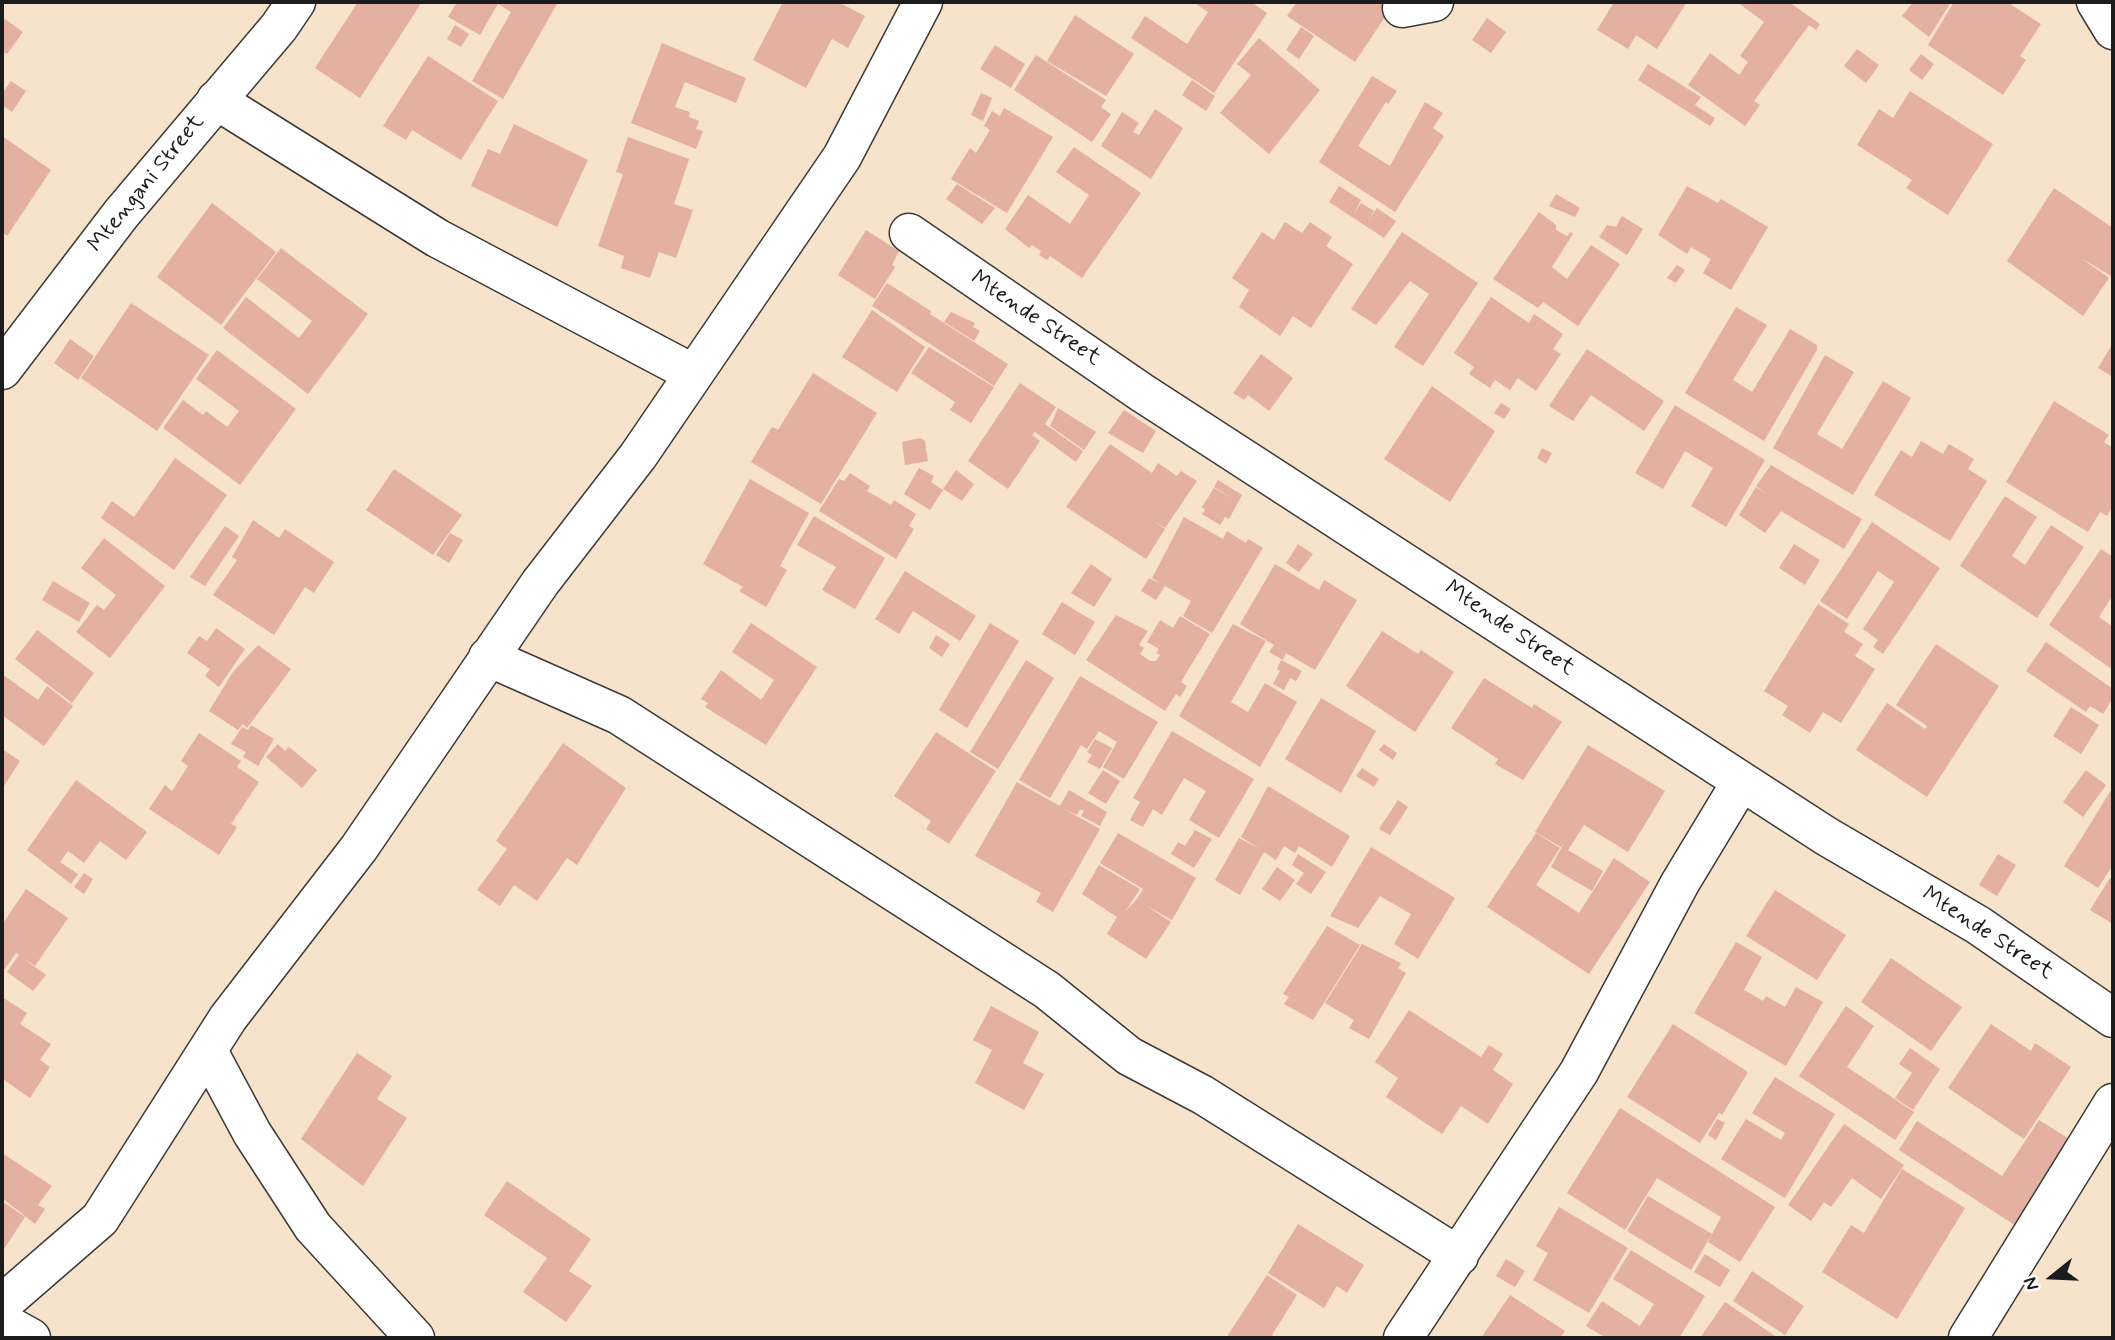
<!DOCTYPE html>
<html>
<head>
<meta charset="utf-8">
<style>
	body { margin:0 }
	#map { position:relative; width:2115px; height:1340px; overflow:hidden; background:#f7e2cb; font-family:Mynerve,sans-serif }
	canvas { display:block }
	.frame { position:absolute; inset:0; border:4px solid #1c1c1c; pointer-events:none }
	.north { position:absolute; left:2017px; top:1242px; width:70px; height:70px; -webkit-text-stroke:5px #fff; paint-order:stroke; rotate:252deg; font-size:19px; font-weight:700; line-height:28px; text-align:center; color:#1c1c1c }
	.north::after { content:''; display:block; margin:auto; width:24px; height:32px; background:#1c1c1c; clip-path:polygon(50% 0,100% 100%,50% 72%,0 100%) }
</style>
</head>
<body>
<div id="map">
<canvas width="2115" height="1340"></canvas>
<div class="frame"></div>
<div class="north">N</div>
</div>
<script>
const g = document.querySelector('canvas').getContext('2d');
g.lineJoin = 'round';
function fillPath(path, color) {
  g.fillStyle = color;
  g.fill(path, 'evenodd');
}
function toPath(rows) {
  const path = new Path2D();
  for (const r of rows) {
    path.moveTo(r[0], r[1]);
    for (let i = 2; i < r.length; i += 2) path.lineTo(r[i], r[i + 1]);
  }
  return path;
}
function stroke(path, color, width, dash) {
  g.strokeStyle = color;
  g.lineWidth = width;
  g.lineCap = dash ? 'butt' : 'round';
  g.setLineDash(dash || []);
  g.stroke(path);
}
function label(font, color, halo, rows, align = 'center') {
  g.font = font + ' Mynerve,sans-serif';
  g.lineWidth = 6;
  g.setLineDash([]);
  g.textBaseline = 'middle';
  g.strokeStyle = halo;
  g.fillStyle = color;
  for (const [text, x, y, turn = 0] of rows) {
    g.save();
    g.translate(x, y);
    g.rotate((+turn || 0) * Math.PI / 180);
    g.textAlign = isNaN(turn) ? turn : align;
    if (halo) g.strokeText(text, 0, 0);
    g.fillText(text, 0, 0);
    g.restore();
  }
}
fillPath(toPath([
	[358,2,416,2,420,5,360,98,315,68],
	[457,2,558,2,503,99,472,81,511,12,498,4,480,35,448,17],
	[783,2,838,2,865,16,848,48,832,39,806,88,753,60],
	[1193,2,1251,2,1267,13,1214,93,1131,38,1145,16,1187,44,1208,12],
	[1297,2,1395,2,1355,62,1287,16],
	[1614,2,1687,2,1657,49,1636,35,1628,49,1597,30],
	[1737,2,1789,2,1820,24,1816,30,1809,25,1754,101,1760,105,1745,126,1688,85,1710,53,1739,75,1748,62,1740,56,1764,22],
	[1913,2,1951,2,1929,37,1902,16],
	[1954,2,2007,2,2041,24,2020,56,2026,60,2003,95,1928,45],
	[1075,15,1134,54,1106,96,1047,61],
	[2,17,23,32,7,54,2,51],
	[1487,18,1506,32,1491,53,1472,40],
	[455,25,469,34,461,47,447,39],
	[1301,27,1314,36,1299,59,1286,50],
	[1259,38,1320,90,1269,154,1220,113,1251,75,1237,64],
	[662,43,746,78,736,103,685,82,675,107,690,112,689,117,699,121,696,129,703,131,696,149,631,123],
	[995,45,1025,64,1011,88,980,69],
	[1857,49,1879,65,1866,83,1844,66],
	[1921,54,1934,64,1922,80,1909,70],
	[1036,55,1106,100,1101,107,1111,114,1092,142,1014,90],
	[428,56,498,101,461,160,412,130,406,140,383,126],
	[1648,64,1701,97,1695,105,1715,118,1710,126,1638,80],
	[1372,76,1397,91,1388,104,1386,102,1358,146,1390,166,1425,102,1443,113,1433,128,1444,136,1395,212,1319,162],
	[1192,80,1215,96,1206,111,1182,95],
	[11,81,26,91,12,112,2,105,2,94],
	[1910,91,1993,144,1948,215,1906,188,1912,180,1857,145,1879,109,1893,118],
	[981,93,992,98,983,121,971,115],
	[1004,108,1053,137,1007,213,951,179,970,148,976,153,990,130,984,126,992,111,1000,116],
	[1155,109,1183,128,1151,179,1101,146,1122,112,1139,123,1133,132,1139,135],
	[514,124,588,160,557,227,471,186,488,149,500,154],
	[2,136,51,170,7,236,2,232],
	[628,137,689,159,674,204,693,210,676,258,659,252,650,278,621,268,624,256,598,246,623,174,616,172],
	[1074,147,1141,193,1082,278,1050,256,1047,260,1039,255,1041,251,1032,245,1029,248,1005,229,1028,195,1070,224,1089,195,1056,172],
	[957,184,995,208,982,224,946,199],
	[1339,186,1361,200,1354,214,1361,203,1374,211,1368,221,1377,208,1396,221,1384,238,1329,202],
	[1687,186,1718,203,1721,199,1768,227,1731,290,1703,273,1711,259,1691,247,1687,254,1658,235],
	[2054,188,2113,228,2113,272,2111,276,2081,258,2109,278,2083,316,2007,261],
	[1556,194,1580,208,1575,217,1549,206],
	[212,203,276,252,221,325,157,277],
	[1539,212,1556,225,1556,230,1567,236,1571,232,1573,234,1552,267,1567,279,1591,245,1620,264,1578,326,1543,302,1538,308,1493,279],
	[1622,216,1643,229,1627,255,1599,237,1607,225,1616,227],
	[1285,222,1302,233,1310,222,1332,237,1326,246,1353,264,1311,328,1293,316,1280,336,1239,307,1249,290,1232,278,1262,232,1274,240],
	[866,230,899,251,892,265,895,267,875,299,838,275],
	[1402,232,1478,283,1423,366,1394,347,1429,294,1410,281,1376,325,1351,309],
	[281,248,368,314,308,394,223,328,246,297,299,338,312,321,257,279],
	[1677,265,1685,270,1676,283,1667,278],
	[887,283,931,311,930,314,1008,364,994,386,872,306],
	[1491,297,1529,323,1534,314,1563,334,1553,349,1561,354,1536,391,1518,378,1510,390,1495,380,1490,388,1469,374,1474,367,1454,353],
	[131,303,209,355,157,431,81,378],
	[1736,307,1767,325,1733,380,1752,392,1790,329,1817,345,1817,350,1764,441,1685,393],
	[872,310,925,347,897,392,842,357],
	[951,312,975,323,973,327,980,331,974,341,944,322],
	[70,339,94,356,78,380,54,363],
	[2113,343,2113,377,2098,368],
	[929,347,994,387,971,423,950,410,955,402,911,373],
	[1587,349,1664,401,1644,431,1591,395,1573,421,1549,406],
	[217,350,296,409,240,485,163,428,183,400,203,415,206,411,227,427,239,411,196,379],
	[1261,354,1293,378,1269,411,1248,395,1244,400,1233,393],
	[1825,355,1854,372,1817,434,1842,449,1883,381,1911,398,1853,495,1773,448],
	[813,373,877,413,821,504,751,462,772,427,778,430],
	[1020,383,1056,407,1045,424,1083,451,1076,462,1035,432,1032,435,1040,441,1008,489,968,461],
	[1432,386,1495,431,1450,502,1384,459],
	[2054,401,2109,435,2104,442,2113,448,2113,505,2107,516,2100,512,2088,532,2006,482],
	[1501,403,1511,409,1504,419,1494,413],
	[1675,405,1765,460,1726,527,1691,506,1713,468,1685,451,1663,489,1635,473],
	[1058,408,1096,432,1084,450,1050,426],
	[1124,410,1156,431,1143,453,1108,433],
	[920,438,925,441,928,461,905,465,902,442],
	[1921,441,1943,454,1949,444,1974,459,1968,469,1987,481,1950,541,1874,495,1901,450,1912,457],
	[1110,444,1152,473,1158,463,1177,476,1181,471,1197,481,1165,528,1153,521,1165,529,1146,559,1066,507],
	[1542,448,1552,453,1546,464,1537,458],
	[175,458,227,495,174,570,101,518,112,501,134,517],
	[1771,465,1862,519,1844,549,1781,511,1765,533,1739,515,1756,487,1768,495,1756,486],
	[919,468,934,476,931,482,943,490,930,510,904,494],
	[394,469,462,515,433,555,366,510],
	[956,470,974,484,962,501,943,489],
	[850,473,870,486,867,491,891,505,894,500,916,514,909,526,914,529,896,559,819,511,839,479,844,481],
	[750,479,809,513,780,566,787,570,766,607,739,591,743,587,703,564],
	[1218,480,1242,495,1229,519,1225,517,1220,525,1202,514,1205,510,1202,507,1214,488,1233,499,1214,487],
	[2005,496,2037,517,2012,556,2025,565,2051,525,2084,547,2037,618,1960,566],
	[814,516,885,558,855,609,822,590,836,567,797,545],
	[1184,517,1223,539,1227,531,1246,543,1248,539,1263,548,1212,633,1183,616,1191,601,1165,586,1156,600,1141,591,1149,578,1161,584,1152,578],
	[253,520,279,538,285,529,334,562,314,593,305,587,274,635,213,595,237,560,232,557],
	[1872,522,1940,568,1883,654,1873,647,1878,640,1863,629,1894,582,1878,571,1847,619,1820,601],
	[225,526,239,536,205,586,190,577],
	[450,533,463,540,449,563,436,555],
	[104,538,165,586,110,658,76,632,97,605,104,610,116,595,81,568],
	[1298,544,1313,554,1299,572,1286,563],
	[1794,544,1820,560,1805,585,1779,568],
	[2101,549,2113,557,2113,595,2099,617,2113,627,2113,670,2049,625],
	[1091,564,1112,579,1094,607,1071,593],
	[1275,564,1319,590,1324,580,1357,600,1315,670,1286,653,1283,660,1269,652,1274,645,1240,624],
	[905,571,976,616,960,641,913,611,899,634,875,619],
	[53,581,90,603,79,622,42,600],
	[1062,602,1095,622,1075,655,1042,634],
	[1818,604,1849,624,1844,632,1863,644,1855,656,1875,669,1841,723,1823,712,1810,733,1782,715,1788,706,1764,691],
	[1116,615,1148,631,1139,645,1144,648,1140,654,1150,661,1156,661,1160,655,1156,653,1159,649,1147,642,1160,620,1173,628,1180,616,1210,634,1181,682,1187,686,1180,697,1176,694,1165,711,1086,660],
	[751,623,817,667,766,745,705,707,708,703,701,699,721,670,761,700,774,680,732,652],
	[990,623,1019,641,967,728,939,710],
	[1233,624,1266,641,1231,702,1248,712,1265,683,1297,702,1260,767,1179,716],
	[216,628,245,649,219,687,205,676,210,669,187,653,199,636,207,641],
	[37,630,94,673,72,703,15,659],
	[1382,631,1418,654,1421,650,1454,672,1415,732,1346,686],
	[936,635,950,644,942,657,929,648],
	[2046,642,2113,689,2113,698,2103,714,2090,706,2086,712,2026,671],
	[1936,644,1999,686,1927,797,1856,750,1887,703,1925,729,1927,726,1896,705],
	[258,645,291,669,247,728,243,724,238,730,209,711,233,672],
	[1026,660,1054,678,998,769,970,752],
	[1281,660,1302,671,1296,681,1290,678,1284,690,1273,684,1280,671,1277,669],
	[2,674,38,700,47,686,73,706,44,746,2,715],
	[1080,676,1158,722,1124,779,1103,767,1117,742,1099,731,1087,749,1081,745,1050,798,1019,780],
	[1484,678,1532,708,1534,704,1562,722,1523,780,1495,764,1498,759,1451,728],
	[1321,698,1376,731,1341,793,1285,759],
	[2071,707,2099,725,2081,754,2053,736],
	[251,725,274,739,258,766,243,757,246,752,231,744,242,727,248,730],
	[1172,731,1254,779,1219,838,1189,820,1206,791,1184,778,1162,815,1153,809,1143,827,1130,820,1140,802,1133,798],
	[936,732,996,771,949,844,926,829,931,821,894,796],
	[199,733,241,761,237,767,259,782,231,824,237,827,219,855,149,809,165,785,172,791,188,766,181,761],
	[1095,739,1112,748,1100,769,1087,762,1092,755,1087,752],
	[563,743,626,788,577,865,567,858,537,901,514,885,500,906,477,890,507,849,496,841],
	[278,744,285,751,289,747,317,770,302,788,266,757],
	[1384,744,1397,753,1393,760,1379,750],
	[1588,745,1665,791,1628,852,1584,825,1568,850,1603,871,1592,891,1551,867,1564,843,1561,847,1535,832],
	[2,749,20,761,2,789],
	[1362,768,1379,779,1374,787,1356,776],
	[1103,770,1120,781,1106,804,1088,793],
	[2086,770,2106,785,2083,817,2063,802],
	[76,780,147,832,126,860,100,841,84,863,68,851,60,862,78,874,71,884,27,850],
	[1017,782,1060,806,1069,790,1107,812,1100,826,1081,816,1084,811,1080,809,1077,815,1064,809,1100,829,1053,912,1036,902,1041,893,975,856],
	[1268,786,1350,836,1332,867,1299,846,1295,853,1284,846,1276,860,1264,852,1240,895,1215,880,1239,838,1260,849,1241,837],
	[2113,787,2113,865,2098,888,2064,866],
	[1398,800,1408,807,1390,835,1379,829],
	[1195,830,1212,839,1194,868,1171,854,1178,842,1185,846],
	[1118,833,1196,878,1172,920,1145,905,1171,922,1146,959,1107,934,1117,917,1082,894,1099,865,1140,889,1125,912,1137,899,1143,889,1100,863],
	[1536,833,1560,848,1536,885,1579,913,1614,858,1650,882,1589,974,1487,907],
	[1371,847,1455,898,1418,959,1394,944,1411,914,1380,896,1358,928,1330,916],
	[1298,854,1326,872,1311,894,1296,884,1304,873,1292,865],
	[1998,854,2016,865,1997,896,1979,885],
	[1277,867,1295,880,1280,901,1262,889],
	[84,873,93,879,84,894,74,887],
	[2110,878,2113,879,2113,924,2090,910],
	[26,889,68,918,35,966,21,957,46,975,33,991,7,972,19,955,16,953,2,973,2,925],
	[1775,890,1846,935,1817,980,1746,936],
	[1327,926,1360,945,1313,1020,1284,1004,1289,997,1283,994],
	[1736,942,1762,957,1744,990,1763,1001,1766,996,1785,1007,1796,987,1823,1002,1786,1066,1694,1013],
	[1362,944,1401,963,1398,968,1406,973,1369,1039,1349,1028,1354,1020,1325,1003],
	[1891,958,1962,1007,1931,1051,1861,1002],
	[2,997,27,1013,20,1024,51,1044,40,1060,50,1067,30,1098,4,1080,2,1083],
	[991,1006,1039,1032,1023,1063,1044,1074,1024,1110,975,1083,992,1050,973,1040],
	[1846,1006,1874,1026,1847,1067,1914,1112,1895,1140,1799,1076],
	[1409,1010,1481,1057,1489,1045,1503,1054,1493,1070,1513,1084,1488,1124,1461,1106,1442,1134,1386,1097,1398,1078,1375,1062],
	[1673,1024,1748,1072,1722,1115,1719,1113,1700,1143,1627,1097],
	[1991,1024,2031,1051,2035,1043,2071,1067,2024,1139,1948,1088],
	[1910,1048,1940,1069,1913,1110,1895,1098,1912,1073,1899,1064],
	[357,1053,392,1076,377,1099,407,1118,363,1186,301,1139],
	[1775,1077,1835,1114,1785,1198,1721,1159,1746,1119,1781,1140,1785,1133,1752,1113],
	[1620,1108,1775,1207,1740,1262,1708,1242,1721,1217,1657,1178,1625,1230,1567,1193],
	[1717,1119,1725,1123,1716,1140,1708,1135],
	[2039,1120,2071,1140,2016,1226,1899,1150,1917,1121,2002,1176],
	[1844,1124,1904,1165,1881,1199,1852,1178,1831,1207,1824,1202,1811,1221,1788,1205],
	[2,1153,52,1186,38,1205,45,1209,35,1224,2,1198],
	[1902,1169,1965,1208,1897,1319,1822,1272,1851,1225,1864,1233],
	[507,1181,591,1239,569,1271,592,1286,566,1322,523,1292,547,1258,484,1215],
	[1648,1196,1712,1234,1691,1270,1627,1231],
	[2,1201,25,1217,2,1252],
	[1559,1207,1628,1248,1589,1313,1533,1280,1548,1253,1536,1246],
	[1298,1224,1364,1265,1347,1293,1337,1286,1324,1308,1268,1273],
	[1631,1250,1705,1296,1679,1338,1606,1338,1586,1326,1602,1301,1640,1326,1654,1304,1613,1279],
	[1705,1254,1730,1270,1720,1287,1694,1272],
	[1506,1259,1525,1271,1515,1287,1496,1276],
	[1752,1271,1804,1306,1785,1335,1733,1301],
	[1267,1275,1297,1295,1272,1335,1276,1338,1226,1338],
	[1510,1295,1565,1331,1560,1338,1481,1338],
	[1725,1302,1778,1338,1700,1338]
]), '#e4b0a1');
const minor = toPath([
	[2096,2,2113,30],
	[1402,8,1434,2],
	[216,100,437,238,694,374],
	[909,233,1141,392,1826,836,1978,925,2113,1018],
	[2,370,121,214,279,27,296,2],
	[488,657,619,715,1047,990,1129,1056,1203,1095,1459,1256],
	[208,1051,252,1133,313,1227,415,1338],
	[2,1304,100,1219,228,1018,359,848,540,583,638,456,842,157,923,2],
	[2,1322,31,1338],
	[1403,1338,1579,1072,1680,883,1741,782],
	[1968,1338,2113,1103]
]);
stroke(minor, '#3d3a36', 41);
stroke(minor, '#fff', 38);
label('23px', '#1c1c1c', '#fff', [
	["Mtengani Street",147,184,-51],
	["Mtende Street",1035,319,34],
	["Mtende Street",1509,629,34],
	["Mtende Street",1987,934,33]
]);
</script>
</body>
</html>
